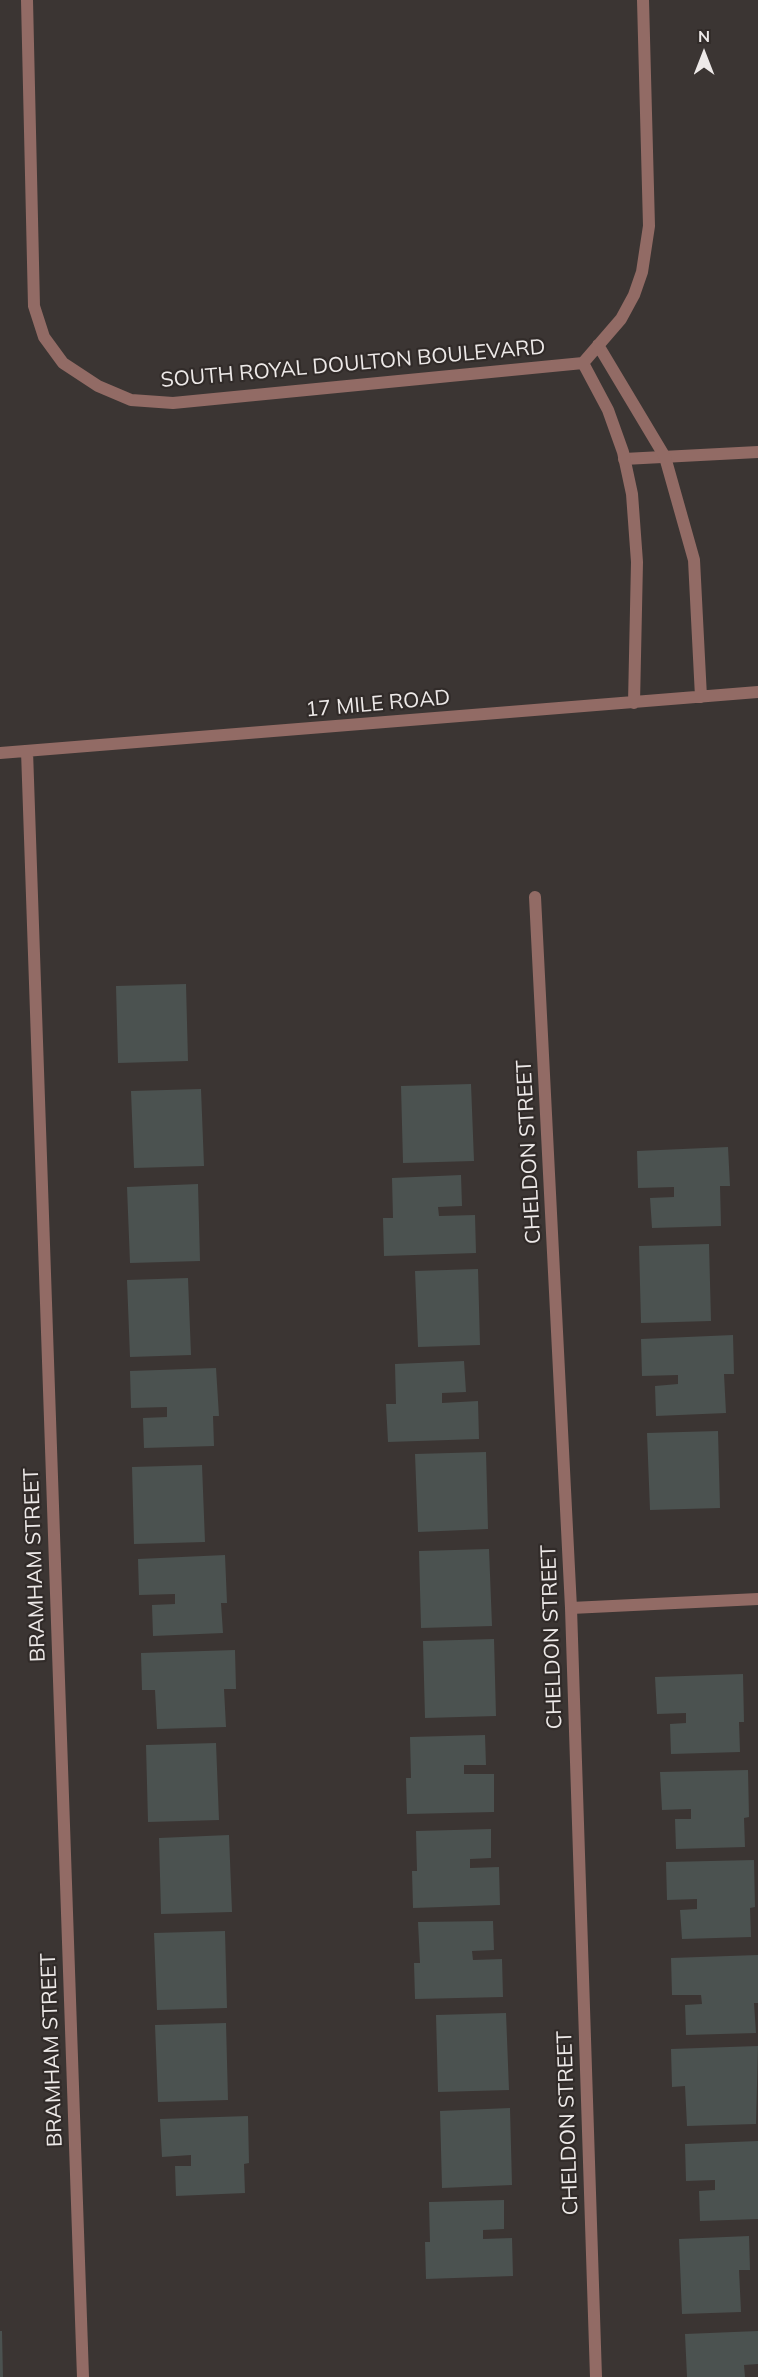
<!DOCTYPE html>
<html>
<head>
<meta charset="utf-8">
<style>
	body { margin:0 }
	#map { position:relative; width:758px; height:2377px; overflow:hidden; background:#3b3533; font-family:Mulish,sans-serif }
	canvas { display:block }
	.north { position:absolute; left:674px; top:24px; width:60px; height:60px; -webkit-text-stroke:4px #312b29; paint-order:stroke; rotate:0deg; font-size:16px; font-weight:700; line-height:24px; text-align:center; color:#ede9e8 }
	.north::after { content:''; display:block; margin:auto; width:21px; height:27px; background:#ede9e8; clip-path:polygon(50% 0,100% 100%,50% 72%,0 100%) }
</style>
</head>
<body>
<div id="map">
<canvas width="758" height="2377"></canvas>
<div class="north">N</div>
</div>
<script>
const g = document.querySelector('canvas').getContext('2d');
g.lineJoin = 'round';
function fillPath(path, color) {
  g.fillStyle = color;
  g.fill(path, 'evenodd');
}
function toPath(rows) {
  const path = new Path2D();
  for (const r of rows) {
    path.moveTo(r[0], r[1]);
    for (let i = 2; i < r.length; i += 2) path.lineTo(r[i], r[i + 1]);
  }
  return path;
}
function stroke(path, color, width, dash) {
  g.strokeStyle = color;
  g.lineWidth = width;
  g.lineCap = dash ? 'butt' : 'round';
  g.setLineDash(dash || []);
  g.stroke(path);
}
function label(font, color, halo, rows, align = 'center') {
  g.font = font + ' Mulish,sans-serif';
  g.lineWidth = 4.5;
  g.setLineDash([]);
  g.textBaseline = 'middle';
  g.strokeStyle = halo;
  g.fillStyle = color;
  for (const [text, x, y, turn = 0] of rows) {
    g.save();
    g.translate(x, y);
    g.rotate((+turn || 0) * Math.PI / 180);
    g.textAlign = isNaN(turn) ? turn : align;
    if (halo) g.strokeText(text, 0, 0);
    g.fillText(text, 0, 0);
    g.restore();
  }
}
fillPath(toPath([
	[186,984,188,1061,118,1063,116,986],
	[471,1084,474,1161,403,1163,401,1086],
	[201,1089,204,1166,134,1168,131,1091],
	[728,1147,730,1186,720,1186,721,1226,652,1228,650,1198,674,1197,674,1187,638,1188,637,1151],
	[461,1175,462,1206,438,1207,439,1216,475,1215,476,1253,384,1256,383,1218,393,1218,392,1178],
	[198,1184,200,1261,130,1263,127,1187],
	[709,1244,711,1321,641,1323,639,1246],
	[478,1269,480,1345,418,1347,415,1271],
	[188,1278,191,1355,130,1357,127,1280],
	[733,1335,734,1374,724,1374,726,1413,656,1416,655,1386,678,1384,678,1375,642,1376,641,1339],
	[464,1361,466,1392,442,1393,442,1403,478,1401,479,1439,388,1442,386,1404,396,1404,395,1364],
	[216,1368,219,1416,213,1416,214,1446,144,1448,143,1418,167,1417,167,1407,131,1408,130,1371],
	[718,1431,720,1508,650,1510,647,1433],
	[486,1452,488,1529,418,1532,415,1454],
	[202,1465,205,1542,134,1544,132,1467],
	[489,1549,492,1626,421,1628,419,1551],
	[225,1555,227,1603,221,1603,223,1633,153,1636,152,1605,175,1604,175,1594,139,1595,138,1559],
	[494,1639,496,1716,425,1718,423,1641],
	[235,1650,236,1689,224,1689,226,1727,157,1729,155,1690,142,1690,141,1653],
	[743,1674,744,1722,739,1722,740,1752,671,1754,670,1724,686,1723,686,1713,657,1714,655,1677],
	[485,1735,486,1765,464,1765,464,1774,494,1774,494,1812,407,1814,406,1778,411,1778,410,1737],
	[216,1743,219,1820,148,1822,146,1745],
	[748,1770,749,1817,744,1818,745,1847,676,1849,675,1819,691,1819,691,1809,662,1810,660,1772],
	[491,1829,491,1858,470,1859,470,1868,499,1867,500,1905,413,1908,412,1871,417,1871,416,1831],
	[229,1835,232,1912,161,1914,159,1838],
	[754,1860,755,1907,750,1908,751,1937,682,1939,680,1910,697,1909,697,1899,667,1900,666,1862],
	[493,1921,494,1950,472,1951,473,1960,502,1959,503,1997,415,1999,414,1963,420,1963,418,1922],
	[225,1931,227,2008,157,2010,154,1933],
	[758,1955,758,2003,754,2003,756,2033,686,2035,685,2005,702,2004,701,1995,672,1995,671,1958],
	[506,2013,509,2090,438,2092,436,2015],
	[226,2023,228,2100,158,2102,155,2025],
	[758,2046,756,2124,687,2126,685,2086,672,2087,671,2049],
	[510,2108,512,2185,442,2188,440,2111],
	[248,2116,249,2163,244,2164,245,2193,176,2196,175,2166,191,2166,191,2155,162,2157,160,2119],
	[758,2141,758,2219,700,2221,699,2191,715,2190,715,2180,686,2181,685,2144],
	[504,2200,504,2229,483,2230,483,2239,512,2238,513,2276,426,2279,425,2242,430,2242,429,2202],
	[749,2236,750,2270,739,2270,741,2312,682,2314,679,2239],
	[0,2331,2,2331,3,2377,0,2377],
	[758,2331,758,2364,744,2365,745,2377,687,2377,685,2334]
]), '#4b5250');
stroke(toPath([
	[624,459,758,452]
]), '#926b65', 12);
stroke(toPath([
	[27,0,34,306,44,337,63,363,98,386,131,400,173,403,583,363],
	[598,345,665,457,694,560,701,697],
	[583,363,621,319,634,295,642,272,649,226,643,0],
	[583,363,608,410,623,452,632,494,637,562,634,703],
	[27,751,83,2377],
	[0,753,758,692],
	[535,897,571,1608,596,2377],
	[571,1608,758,1599]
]), '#926b65', 12);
label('21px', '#ede9e8', '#312b29', [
	["SOUTH ROYAL DOULTON BOULEVARD",353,364,-5],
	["17 MILE ROAD",378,704,-5],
	["CHELDON STREET",529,1152,-93],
	["BRAMHAM STREET",35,1565,-92],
	["CHELDON STREET",552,1637,-92],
	["BRAMHAM STREET",52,2050,-92],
	["CHELDON STREET",568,2123,-92]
]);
</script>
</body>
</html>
